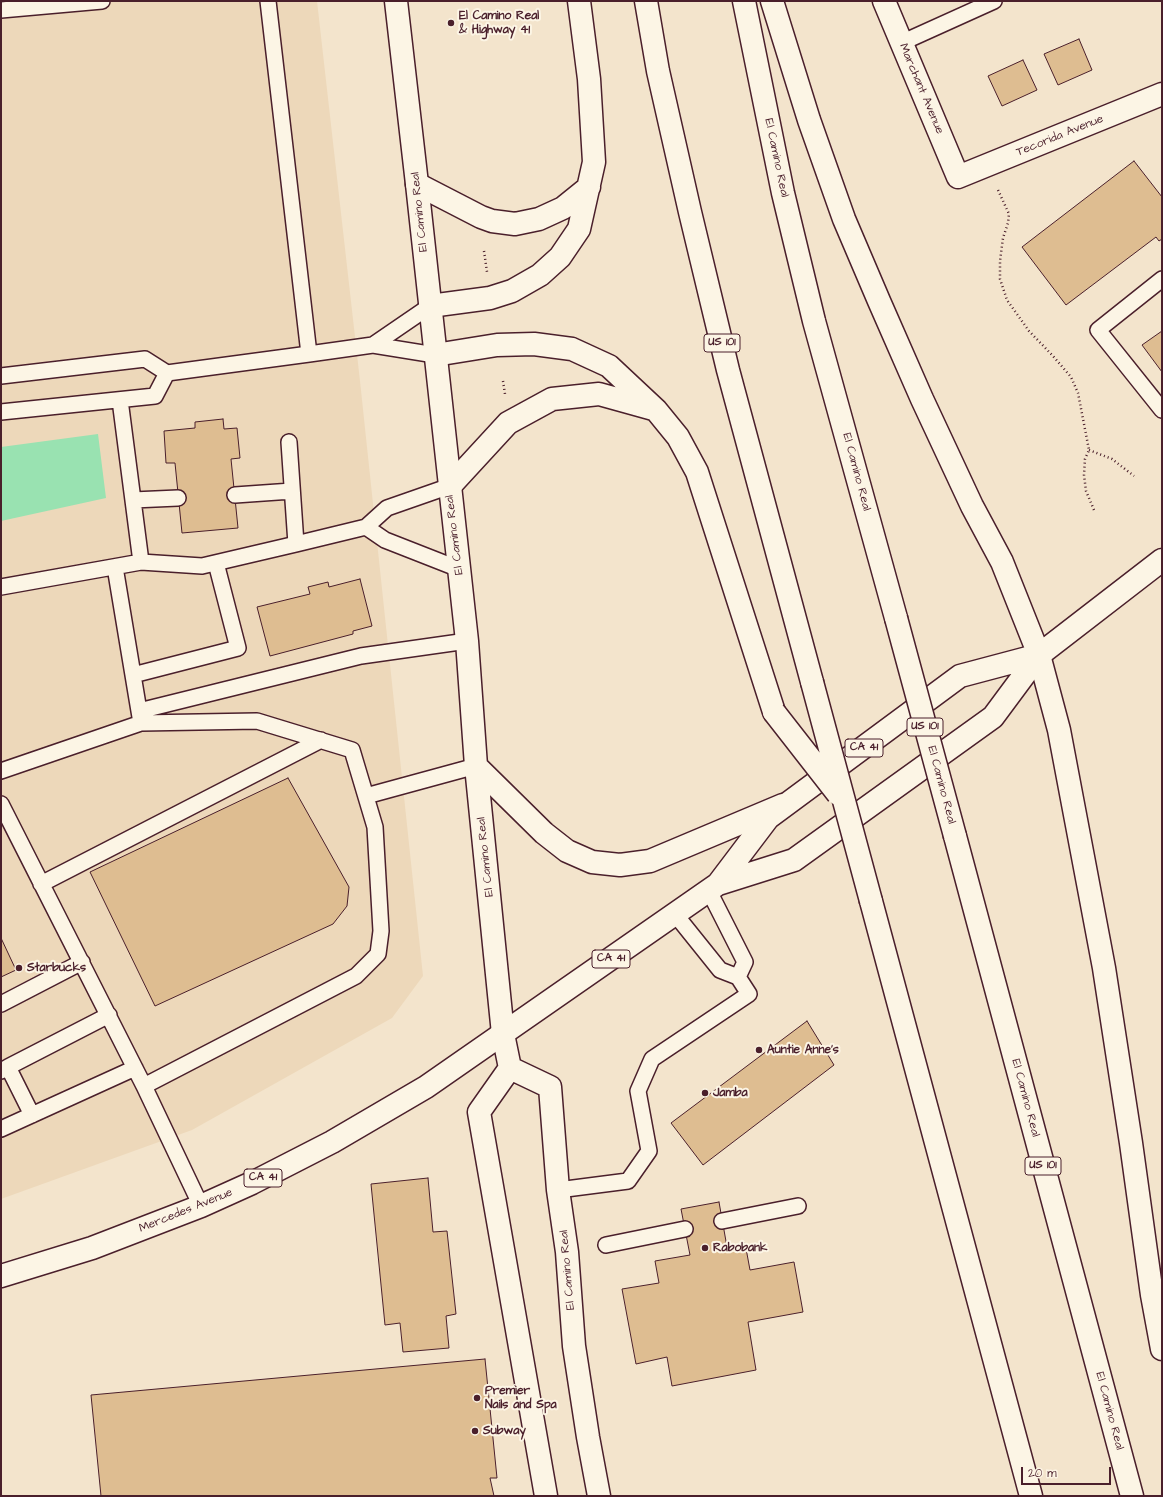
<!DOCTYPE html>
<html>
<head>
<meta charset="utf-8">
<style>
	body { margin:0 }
	#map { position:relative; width:1163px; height:1497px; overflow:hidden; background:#f3e4cc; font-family:"Architects Daughter",sans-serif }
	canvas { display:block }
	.frame { position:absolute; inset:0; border:2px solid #4a1f2b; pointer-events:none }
	.scale { position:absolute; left:1021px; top:1467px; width:90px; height:18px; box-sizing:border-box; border:2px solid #4a1f2b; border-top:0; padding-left:5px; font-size:12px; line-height:14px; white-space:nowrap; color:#4a1f2b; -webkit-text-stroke:3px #fcf5e5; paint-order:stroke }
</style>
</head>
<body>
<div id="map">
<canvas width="1163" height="1497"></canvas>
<div class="frame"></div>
<div class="scale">20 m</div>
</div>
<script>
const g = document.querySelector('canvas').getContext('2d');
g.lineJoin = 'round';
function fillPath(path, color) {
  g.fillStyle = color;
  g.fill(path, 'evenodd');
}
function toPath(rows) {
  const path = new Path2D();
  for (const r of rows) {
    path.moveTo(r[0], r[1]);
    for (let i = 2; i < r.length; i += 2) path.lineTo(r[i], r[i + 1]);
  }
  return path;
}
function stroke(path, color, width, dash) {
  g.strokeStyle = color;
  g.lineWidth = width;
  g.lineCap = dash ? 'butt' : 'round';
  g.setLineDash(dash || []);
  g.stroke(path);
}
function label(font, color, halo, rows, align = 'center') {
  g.font = font + ' "Architects Daughter",sans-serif';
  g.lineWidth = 4;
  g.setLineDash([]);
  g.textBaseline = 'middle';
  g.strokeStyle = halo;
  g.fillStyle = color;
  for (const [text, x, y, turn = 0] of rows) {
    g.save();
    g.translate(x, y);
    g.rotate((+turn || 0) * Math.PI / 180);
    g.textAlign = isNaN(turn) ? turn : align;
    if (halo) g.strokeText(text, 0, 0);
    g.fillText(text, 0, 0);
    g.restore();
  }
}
fillPath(toPath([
	[1,1,317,1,360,381,423,976,392,1018,192,1130,1,1199]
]), '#edd8ba');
fillPath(toPath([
	[98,434,106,498,1,521,1,447]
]), '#99e2b1');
const building = toPath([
	[1079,39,1092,70,1058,85,1044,54,1079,39],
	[1023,60,1037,90,1002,106,988,76,1023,60],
	[1134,161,1162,197,1162,239,1159,241,1156,237,1066,305,1022,247,1134,161],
	[1162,331,1162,372,1142,345,1162,331],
	[223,419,224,429,237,428,240,458,231,459,238,528,182,533,175,463,166,463,164,431,195,428,195,422,223,419],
	[360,579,372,626,353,631,353,634,270,656,257,607,310,594,308,587,328,582,329,587,360,579],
	[288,778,349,887,347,906,333,924,155,1006,90,872,288,778],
	[1,938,16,970,1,977,1,938],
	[807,1021,834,1065,703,1165,671,1123,807,1021],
	[428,1178,433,1232,447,1231,456,1314,446,1316,449,1348,403,1352,400,1323,385,1325,371,1184,428,1178],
	[719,1202,727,1247,745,1243,750,1270,794,1262,803,1312,748,1322,756,1370,672,1386,667,1357,636,1364,622,1289,659,1283,655,1261,690,1255,681,1209,719,1202],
	[485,1359,497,1478,490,1478,494,1496,101,1496,91,1395,485,1359]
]);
fillPath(building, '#debd91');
stroke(building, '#4a1f2b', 1);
const service = toPath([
	[268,1,309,354,373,345,435,355],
	[1,10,102,1],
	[901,43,994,1],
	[1162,279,1098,330,1162,410],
	[373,345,430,306],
	[1,376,145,359,167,373,309,354],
	[120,400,141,562,202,566,296,544,366,527,387,508,450,486],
	[1,412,155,396,167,373],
	[289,442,296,544],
	[235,495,292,491],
	[133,500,178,498],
	[366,527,385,540,459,569],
	[115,567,141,723,257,721,352,750,375,827,381,931,378,954,356,976,144,1086],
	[1,587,141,562],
	[133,675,238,648,216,563],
	[139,711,361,656,467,641],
	[1,771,141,723],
	[366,796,476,766],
	[1,804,144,1086,201,1206],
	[41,884,321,740],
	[709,891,745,962,738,977],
	[1,1004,82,962],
	[8,1067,109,1015],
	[1,1071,8,1067,32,1115],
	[1,1129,135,1068],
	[558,1190,628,1181,649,1151,638,1091,652,1059,749,994,738,977,720,970,675,914],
	[722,1221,798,1206],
	[606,1245,685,1229]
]);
const minor = toPath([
	[884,1,958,177,1162,94]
]);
const secondary = toPath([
	[396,1,417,184,467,641,476,766,503,1034,510,1068,479,1112,546,1496],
	[476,766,544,833,567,851,592,862,620,865,650,861,783,805],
	[510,1068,550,1087,558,1190,567,1252,574,1346,588,1437,599,1496]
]);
const primary = toPath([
	[718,884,794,860,993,717,1039,655,1162,560],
	[1,1276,92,1248,201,1206,252,1183,332,1142,426,1087,718,884,768,818,960,676,1039,655]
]);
const motorway = toPath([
	[646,1,658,71,690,212,728,370,812,682],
	[744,1,783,193,814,321,896,618],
	[772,1,809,120,844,219,879,301,922,399,972,506,1002,562,1039,655,1059,730,1104,968,1131,1143,1152,1295,1162,1349],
	[417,184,481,217,492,221,515,224,539,219,563,208,589,187],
	[430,306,490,298,512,291,540,275,560,257,579,229,594,162,589,79,579,1],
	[435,355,497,345,534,344,572,349,609,366,656,410,678,437,697,472,774,712],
	[450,486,508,423,552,399,599,394,653,409],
	[955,836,1132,1496],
	[871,901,1031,1496]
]);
stroke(service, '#4a1f2b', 18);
stroke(minor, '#4a1f2b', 25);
stroke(secondary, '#4a1f2b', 25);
stroke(primary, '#4a1f2b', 25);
stroke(motorway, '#4a1f2b', 25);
stroke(toPath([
	[998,190,1009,214,1008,223,1003,238,1000,261,1000,279,1007,300,1029,331,1053,356,1071,377,1078,393,1089,450,1085,459,1084,475,1086,491,1094,510],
	[484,251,487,272],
	[503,381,505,394],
	[1089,450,1112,459,1134,476]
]), '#4a1f2b', 2.5, [1, 3]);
stroke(service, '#fcf5e5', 15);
stroke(minor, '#fcf5e5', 22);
stroke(secondary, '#fcf5e5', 22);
stroke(primary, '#fcf5e5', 22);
stroke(motorway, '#fcf5e5', 22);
const motorwayBridge = toPath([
	[896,618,955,836],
	[812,682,871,901],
	[774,712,838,794]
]);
stroke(motorwayBridge, '#4a1f2b', 25, []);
stroke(motorwayBridge, '#fcf5e5', 22);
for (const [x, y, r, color] of [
	[451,23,4,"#4a1f2b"],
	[19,968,4,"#4a1f2b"],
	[759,1050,4,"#4a1f2b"],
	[705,1093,4,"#4a1f2b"],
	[705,1248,4,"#4a1f2b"],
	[477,1398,4,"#4a1f2b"],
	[475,1431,4,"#4a1f2b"]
]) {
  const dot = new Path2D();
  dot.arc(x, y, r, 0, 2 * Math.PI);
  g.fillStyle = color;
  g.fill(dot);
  stroke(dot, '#fcf5e5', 1.5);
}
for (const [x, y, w] of [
	[722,343,36],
	[925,727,36],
	[864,748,38],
	[611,959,38],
	[1043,1166,36],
	[263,1178,38]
]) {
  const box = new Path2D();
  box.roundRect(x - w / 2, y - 9, w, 18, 3);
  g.fillStyle = '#fcf5e5';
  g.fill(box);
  stroke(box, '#4a1f2b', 1);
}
label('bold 11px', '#4a1f2b', null, [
	["US 101",722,343],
	["US 101",925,727],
	["CA 41",864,748],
	["CA 41",611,959],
	["US 101",1043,1166],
	["CA 41",263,1178]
]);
label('bold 12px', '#4a1f2b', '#fcf5e5', [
	["El Camino Real",459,16],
	["& Highway 41",459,30],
	["Starbucks",27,968],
	["Auntie Anne's",767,1050],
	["Jamba",713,1093],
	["Rabobank",713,1248],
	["Premier",485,1391],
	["Nails and Spa",485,1405],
	["Subway",483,1431]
], 'left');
label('12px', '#4a1f2b', '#fcf5e5', [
	["Marchant Avenue",921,89,67],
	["Tecorida Avenue",1060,136,-22],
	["El Camino Real",776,158,78],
	["El Camino Real",420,212,-96],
	["El Camino Real",856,472,75],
	["El Camino Real",455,535,-97],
	["El Camino Real",941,785,75],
	["El Camino Real",486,857,-96],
	["El Camino Real",1025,1098,75],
	["Mercedes Avenue",186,1211,-22],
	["El Camino Real",568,1270,-95],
	["El Camino Real",1109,1411,75]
]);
</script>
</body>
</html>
